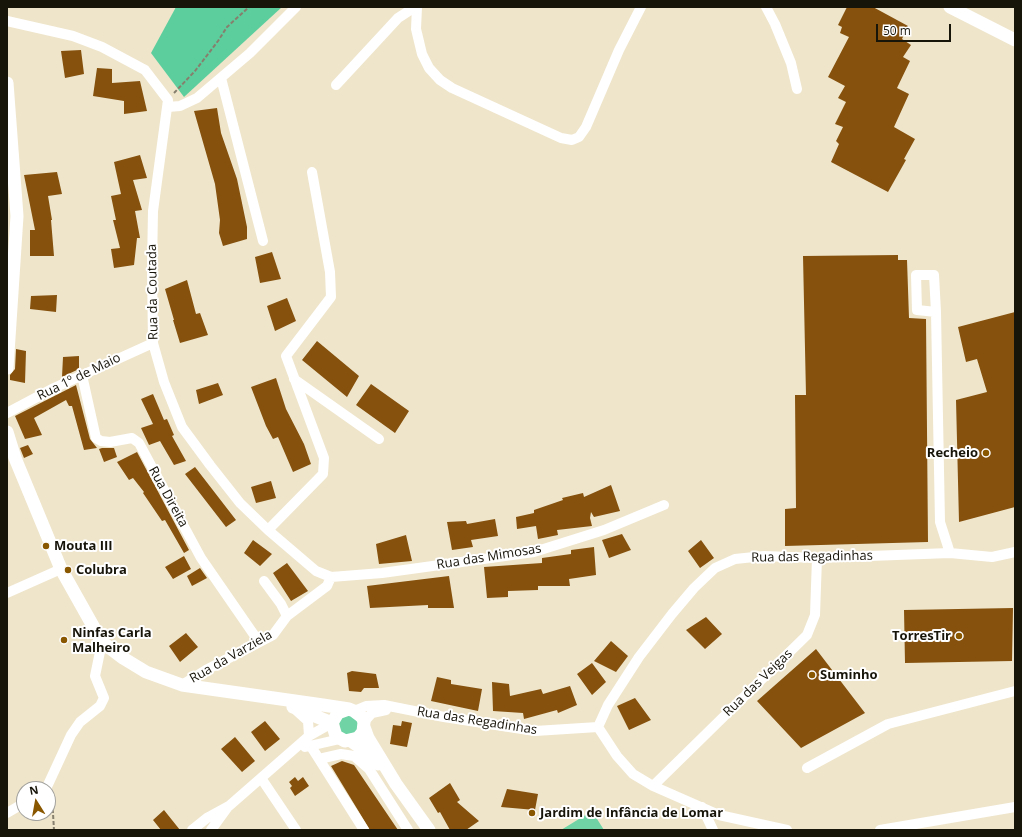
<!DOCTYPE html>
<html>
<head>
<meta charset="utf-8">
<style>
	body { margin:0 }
	#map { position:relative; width:1022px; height:837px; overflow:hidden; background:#efe5cb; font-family:"Open Sans",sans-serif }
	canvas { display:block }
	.frame { position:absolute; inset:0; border:8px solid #17140a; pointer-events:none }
	.north { position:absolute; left:16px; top:781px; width:40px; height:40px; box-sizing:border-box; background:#fff; border:1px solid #a2a19d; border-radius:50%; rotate:349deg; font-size:11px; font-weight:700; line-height:16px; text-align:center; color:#17140a }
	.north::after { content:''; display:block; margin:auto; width:14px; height:18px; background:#895700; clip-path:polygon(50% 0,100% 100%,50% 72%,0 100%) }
	.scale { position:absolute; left:876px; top:24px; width:75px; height:18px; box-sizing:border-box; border:2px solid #17140a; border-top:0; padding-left:5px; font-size:12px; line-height:14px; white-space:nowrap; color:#17140a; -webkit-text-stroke:3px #fff; paint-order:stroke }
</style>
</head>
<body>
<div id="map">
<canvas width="1022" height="837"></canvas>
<div class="frame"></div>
<div class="north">N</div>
<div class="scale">50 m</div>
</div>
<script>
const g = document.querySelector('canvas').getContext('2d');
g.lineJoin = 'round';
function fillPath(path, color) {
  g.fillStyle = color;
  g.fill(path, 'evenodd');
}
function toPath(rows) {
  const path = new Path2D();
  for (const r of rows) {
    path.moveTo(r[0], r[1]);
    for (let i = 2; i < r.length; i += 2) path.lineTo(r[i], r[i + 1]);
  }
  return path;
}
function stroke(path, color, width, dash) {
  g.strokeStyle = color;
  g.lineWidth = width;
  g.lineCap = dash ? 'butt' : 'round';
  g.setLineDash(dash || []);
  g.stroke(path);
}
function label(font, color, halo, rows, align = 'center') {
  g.font = font + ' "Open Sans",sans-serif';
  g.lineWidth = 4;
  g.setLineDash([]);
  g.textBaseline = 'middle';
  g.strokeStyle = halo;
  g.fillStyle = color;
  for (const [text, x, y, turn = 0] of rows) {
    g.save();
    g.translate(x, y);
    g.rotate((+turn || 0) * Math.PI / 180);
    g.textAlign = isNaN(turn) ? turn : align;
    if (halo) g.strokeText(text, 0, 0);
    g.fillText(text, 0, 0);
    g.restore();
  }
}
fillPath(toPath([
	[343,716,352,716,359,723,356,732,346,735,340,732,339,721],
	[592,811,604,830,561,830]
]), '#6fd3a6');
fillPath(toPath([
	[176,7,282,7,184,97,151,53]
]), '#5cce9d');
fillPath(toPath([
	[847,7,873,7,908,26,902,39,911,45,903,57,910,61,897,88,909,94,894,127,915,139,904,159,906,160,888,192,831,162,839,144,836,141,843,127,835,124,846,102,838,98,845,86,828,77,849,37,840,33,842,27,838,25],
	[81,50,84,74,65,78,61,51],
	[97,68,112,69,112,83,140,81,147,111,124,114,124,101,93,96],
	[217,108,221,133,237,179,247,227,247,239,223,246,219,233,220,220,215,184,194,111],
	[140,155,147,178,133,180,142,210,135,211,140,238,137,238,134,265,114,268,111,249,120,248,113,220,116,220,111,196,121,194,114,162],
	[57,172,62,194,48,196,52,220,51,220,54,256,30,256,30,230,35,230,24,175],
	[272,252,281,279,260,283,255,257],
	[898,255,898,260,907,260,909,318,926,319,928,542,785,546,785,509,796,508,795,395,806,395,803,256],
	[187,280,196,314,200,313,208,335,180,343,173,320,174,320,165,289],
	[57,295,56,312,30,309,31,296],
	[287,298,296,321,275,331,267,306],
	[1015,312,1015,507,959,522,956,400,987,392,977,359,966,362,958,327],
	[317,341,359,376,347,397,302,360],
	[16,349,26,351,25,383,10,380,10,375,15,369],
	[79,356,79,369,62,377,63,357],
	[276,378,286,409,304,444,311,464,293,472,278,437,273,439,266,426,251,387],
	[218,383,223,395,199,404,196,390],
	[371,384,409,411,395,433,356,405],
	[76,385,90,439,97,448,84,450,72,406,69,406,66,400,34,418,42,435,25,439,15,416],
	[153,394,164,420,167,419,174,435,172,436,186,461,174,465,160,441,149,445,141,428,153,424,141,399],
	[28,445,33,454,24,458,20,448],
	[102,448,114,448,117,457,104,462,99,449],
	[137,452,189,550,184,553,165,520,162,521,143,493,144,492,133,478,129,480,117,462],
	[195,467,236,520,226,527,185,474],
	[271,481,276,498,256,503,251,487],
	[611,485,620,511,594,517,591,512,590,518,592,526,557,530,558,535,538,539,536,526,517,529,516,517,534,513,534,510,563,500,562,498,583,493,584,497],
	[495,519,498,536,471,540,473,547,452,550,447,522,466,521,467,524],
	[622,534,631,550,609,558,602,540],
	[406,535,412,561,379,564,376,544],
	[253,540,272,554,260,566,244,553],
	[701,540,714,558,700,568,688,551],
	[594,547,596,575,569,579,570,586,538,586,538,590,508,591,508,597,487,598,484,567,542,563,542,558,571,554,571,550],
	[184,556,191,569,173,579,165,567],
	[287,563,308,591,291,601,273,573],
	[200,568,207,578,192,586,187,576],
	[449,576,454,608,428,608,428,605,370,608,367,586],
	[1013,608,1012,661,905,663,904,610],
	[706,617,722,634,705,649,686,630],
	[186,633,198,647,180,662,169,646],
	[611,641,628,656,616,672,594,661],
	[816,649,865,713,801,748,757,701],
	[592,663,606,682,592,695,577,674],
	[352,671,376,674,379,688,364,688,361,692,349,691,347,673],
	[437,677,451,680,451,684,482,689,478,711,431,701],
	[492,682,509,684,510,696,541,689,543,694,570,686,577,705,558,713,557,710,524,719,523,713,493,711],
	[635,698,651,720,629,730,617,706],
	[265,721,280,739,265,751,251,732],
	[402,721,412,723,407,747,390,744,393,725,401,726],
	[235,737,255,761,242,772,221,749],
	[342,761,354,765,398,830,370,830,331,766],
	[295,777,298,781,303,777,309,786,295,796,290,788,292,786,289,782],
	[450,783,460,800,457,802,479,821,466,830,450,830,440,812,438,813,429,798],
	[507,789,538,794,535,810,501,807],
	[164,810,180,830,161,830,153,820]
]), '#85510d');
stroke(toPath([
	[174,93,195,71,218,41,227,27,249,7],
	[52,797,54,830]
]), '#867f6d', 2, [4, 2]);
stroke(toPath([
	[417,7,416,29,422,54,429,68,440,80,452,88,561,138,572,140,579,137,586,127,619,50,641,7],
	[766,7,775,24,791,63,797,89],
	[7,21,73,36,102,47,145,70,168,100,153,211,152,267,153,343,164,382,182,427,210,465,240,503,268,530,316,571,331,577,382,573,534,552,604,530,664,505],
	[221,78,263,241],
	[336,85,398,18,415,7],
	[168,107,180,106,197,98,250,53,296,7],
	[936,312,917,310,916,275,934,275,936,312,940,522,950,553],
	[82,375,96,438,101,441,110,442,132,438,139,443,201,558,259,642],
	[294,379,379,439],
	[7,413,54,388,153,343],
	[268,530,323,474,324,458,286,356,331,297,330,272,312,172],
	[264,581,281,604,287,616],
	[7,593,61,569],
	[182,685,206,670,273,635,287,616,327,586,331,577],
	[297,711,308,721,309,736],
	[354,711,366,706,384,705,444,717,535,731,598,727],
	[364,722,372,713,386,710],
	[598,727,608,705,639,657,672,614,694,588,715,568,735,559,764,556,817,558,950,553,992,557,1015,552],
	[598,727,617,756,633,774,653,786,719,815,787,830],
	[310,745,319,759,341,754,354,756,369,769,408,830],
	[305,747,340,739],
	[319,759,364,830],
	[807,768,888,724,1015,691],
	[261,778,296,830],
	[653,786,807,635,815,615,817,558],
	[46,789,71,735,80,722,100,706,104,698,95,676,102,642],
	[702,807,713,830],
	[7,813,24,803],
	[192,830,207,818,229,806,309,736,332,723],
	[211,830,227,808],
	[880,830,1015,807]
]), '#fff', 10);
stroke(toPath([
	[950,7,1015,40],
	[7,83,17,216,7,368],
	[7,432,15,458,61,569,102,642,123,658,146,672,182,685,323,705,349,709,354,711,362,717,364,722,363,732,358,738,345,741,336,736,332,723,338,713,349,709],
	[293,707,332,723],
	[364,727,368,738,396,784,429,830],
	[351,741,361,748,378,764]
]), '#fff', 13);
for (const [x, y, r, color] of [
	[986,453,4,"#895700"],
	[46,546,4,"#895700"],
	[68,570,4,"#895700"],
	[959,636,4,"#895700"],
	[64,640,4,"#895700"],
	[812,675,4,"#895700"],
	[532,813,4,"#895700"]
]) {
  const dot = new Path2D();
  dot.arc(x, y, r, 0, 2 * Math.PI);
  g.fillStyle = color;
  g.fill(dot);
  stroke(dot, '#fff', 1.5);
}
label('13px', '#17140a', '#fff', [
	["Rua da Coutada",153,292,-91],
	["Rua 1º de Maio",79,377,-26],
	["Rua Direita",168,497,61],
	["Rua das Mimosas",489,557,-9],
	["Rua das Regadinhas",812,557,-1],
	["Rua da Varziela",231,657,-30],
	["Rua das Veigas",758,683,-44],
	["Rua das Regadinhas",477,721,9]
]);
label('bold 13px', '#17140a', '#fff', [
	["Recheio",978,453,"right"],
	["Mouta III",54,546],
	["Colubra",76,570],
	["Ninfas Carla",72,633],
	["Malheiro",72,648],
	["TorresTir",951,636,"right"],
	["Suminho",820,675],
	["Jardim de Infância de Lomar",540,813]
], 'left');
</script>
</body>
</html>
